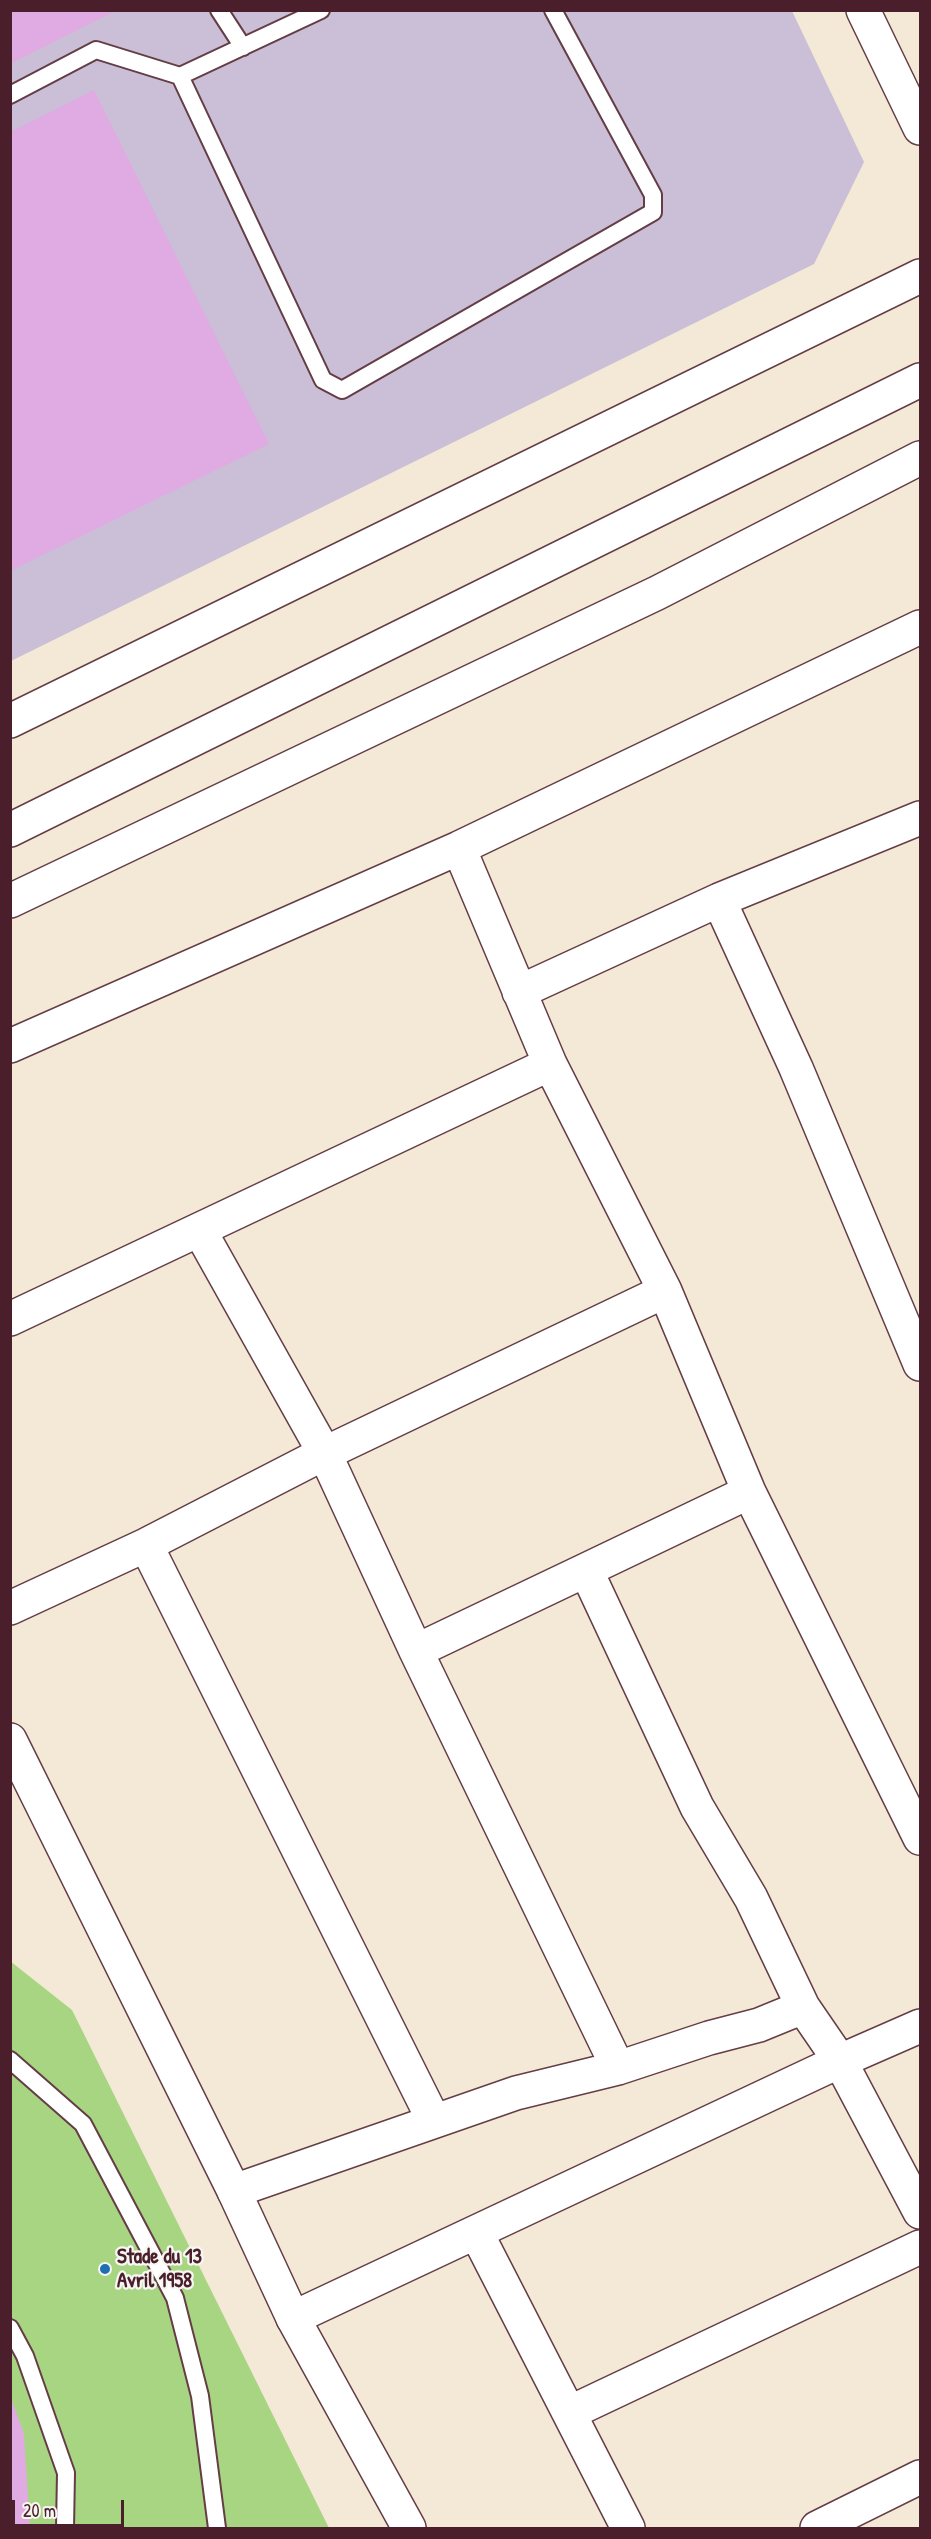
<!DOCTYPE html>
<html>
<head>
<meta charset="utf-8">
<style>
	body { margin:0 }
	#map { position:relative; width:931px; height:2539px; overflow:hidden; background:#f4e9d7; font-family:"Patrick Hand",sans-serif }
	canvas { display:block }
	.frame { position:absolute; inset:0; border:12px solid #4a1f2b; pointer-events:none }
	.scale { position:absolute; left:12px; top:2500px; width:112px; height:27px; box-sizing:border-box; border:3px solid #4a1f2b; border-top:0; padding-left:8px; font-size:18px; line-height:21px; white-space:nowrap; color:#4a1f2b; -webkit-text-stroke:4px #f6f6f2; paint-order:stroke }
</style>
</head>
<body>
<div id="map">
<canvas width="931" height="2539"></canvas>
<div class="frame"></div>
<div class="scale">20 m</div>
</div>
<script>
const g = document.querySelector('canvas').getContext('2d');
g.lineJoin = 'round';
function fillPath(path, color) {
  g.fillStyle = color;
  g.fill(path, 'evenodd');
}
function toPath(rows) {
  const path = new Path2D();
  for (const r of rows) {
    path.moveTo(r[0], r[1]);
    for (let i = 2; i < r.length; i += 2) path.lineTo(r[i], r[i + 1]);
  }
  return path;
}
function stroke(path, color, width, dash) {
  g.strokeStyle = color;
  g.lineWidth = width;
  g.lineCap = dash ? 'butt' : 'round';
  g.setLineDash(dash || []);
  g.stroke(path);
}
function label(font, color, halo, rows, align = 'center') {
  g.font = font + ' "Patrick Hand",sans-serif';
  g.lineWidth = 4.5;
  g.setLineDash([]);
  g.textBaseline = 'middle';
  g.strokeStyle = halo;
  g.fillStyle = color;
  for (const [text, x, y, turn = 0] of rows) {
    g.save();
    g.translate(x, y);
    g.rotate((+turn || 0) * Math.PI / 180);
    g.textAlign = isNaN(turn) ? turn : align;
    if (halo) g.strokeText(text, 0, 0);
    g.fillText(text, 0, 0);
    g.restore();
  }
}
fillPath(toPath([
	[11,11,792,11,864,162,814,264,11,661]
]), '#cabfd6');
fillPath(toPath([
	[10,1961,72,2010,329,2528,11,2528]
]), '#a8d582');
fillPath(toPath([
	[10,10,117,10,10,64],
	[94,90,269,444,10,571,10,132],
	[11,2398,24,2434,30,2528,10,2528]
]), '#dfabe2');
const service = toPath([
	[219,10,243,47],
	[180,76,323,380,342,390,653,212,653,195,553,10],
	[10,95,96,50,180,76,321,10],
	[10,2060,83,2124,175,2298,200,2396,217,2528],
	[10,2328,25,2356,66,2473,65,2528]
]);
const minor = toPath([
	[863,10,920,128],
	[459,848,550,1064],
	[719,900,796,1068,920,1364],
	[519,992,719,900,920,818],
	[10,1046,459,848,920,627],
	[200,1231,325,1454,416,1651,586,1570],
	[10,1319,550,1064,665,1291],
	[146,1545,434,2121],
	[10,1608,146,1545,311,1460,665,1291,749,1492],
	[416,1651,618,2068],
	[803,2007,840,2061,920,2212],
	[234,2191,516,2093,618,2068,709,2038,759,2025,803,2007,751,1898,697,1807,586,1570,749,1492,920,1838],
	[476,2232,628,2528],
	[293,2318,840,2061,920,2026],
	[569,2413,920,2247],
	[817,2528,920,2477]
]);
const tertiary = toPath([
	[10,1740,234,2191,293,2318,409,2528]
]);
const secondary = toPath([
	[10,721,920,276]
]);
const primary = toPath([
	[10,830,920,380],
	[10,901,657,593,920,458]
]);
stroke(service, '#643d45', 20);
stroke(minor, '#643d45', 36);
stroke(tertiary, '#643d45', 36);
stroke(secondary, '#643d45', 36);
stroke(primary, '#643d45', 36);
stroke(service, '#fff', 16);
stroke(minor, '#fff', 33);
stroke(tertiary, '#fff', 33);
stroke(secondary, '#fff', 33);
stroke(primary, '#fff', 33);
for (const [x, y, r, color] of [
	[105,2269,6,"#1f6fb2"]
]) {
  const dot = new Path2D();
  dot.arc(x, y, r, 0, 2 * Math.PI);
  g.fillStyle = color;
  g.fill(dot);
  stroke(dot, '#f6f6f2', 2);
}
label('bold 21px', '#4a1f2b', '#f6f6f2', [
	["Stade du 13",117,2257],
	["Avril 1958",117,2281]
], 'left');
</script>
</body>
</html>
